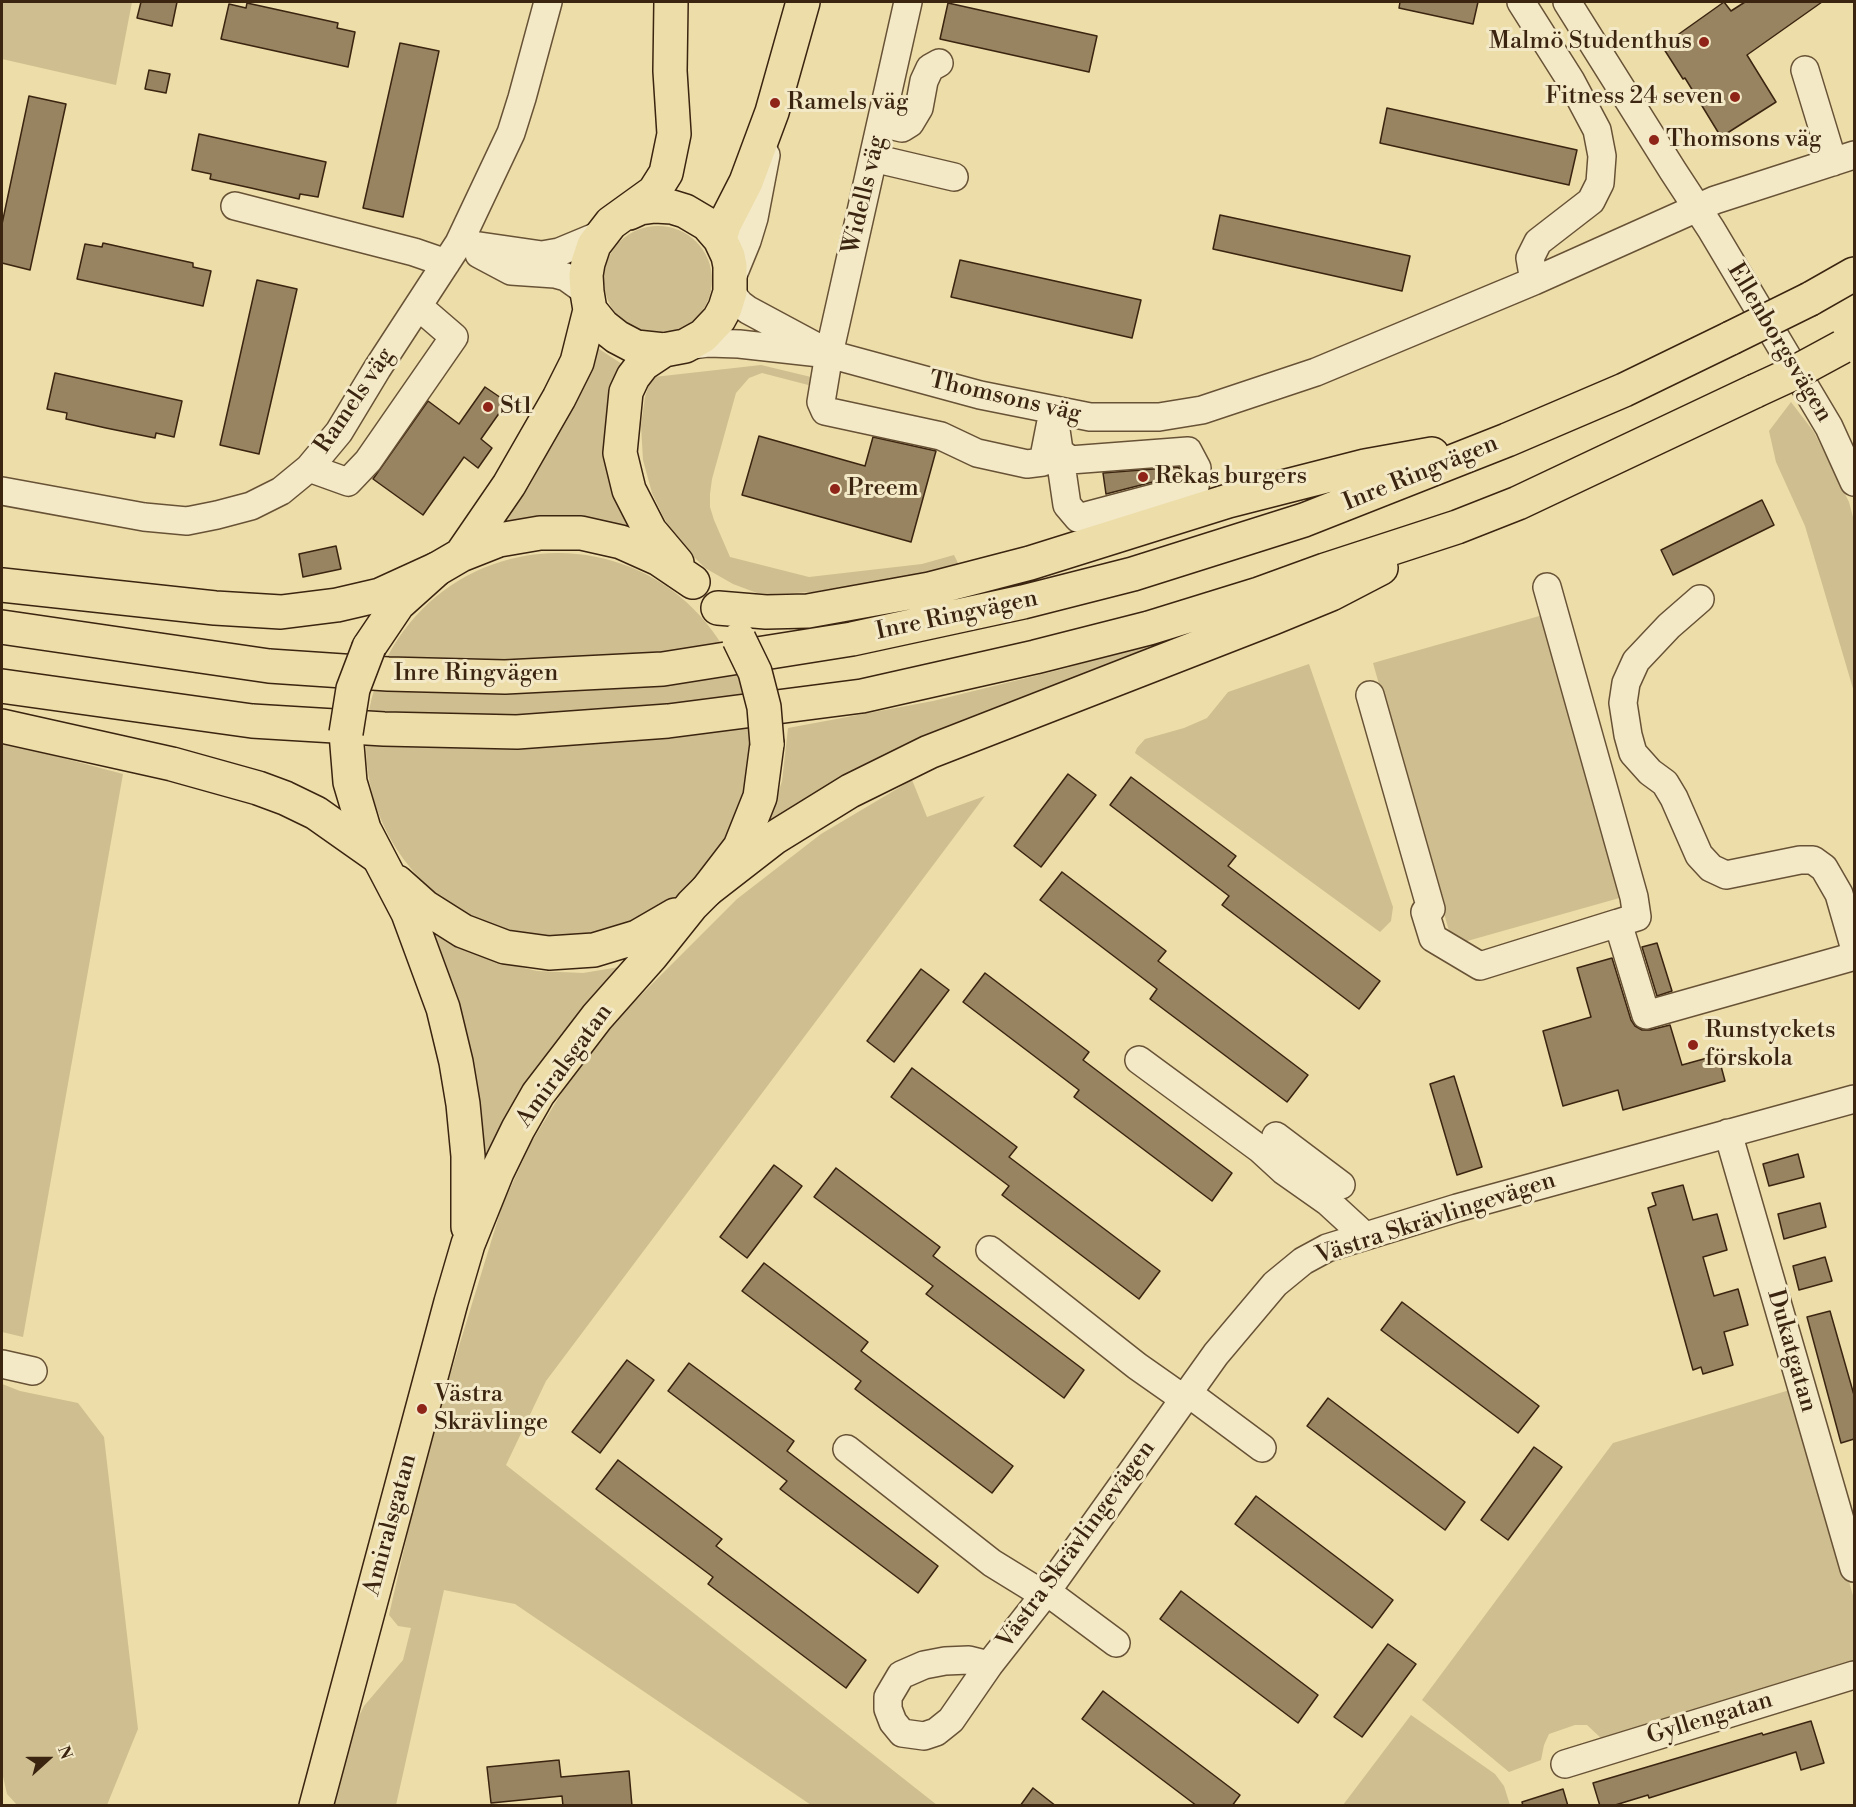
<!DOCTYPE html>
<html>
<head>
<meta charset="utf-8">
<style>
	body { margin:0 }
	#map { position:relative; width:1856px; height:1807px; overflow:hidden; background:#eddda9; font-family:"Libre Bodoni",serif }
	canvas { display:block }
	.frame { position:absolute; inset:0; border:3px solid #3b2410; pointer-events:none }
	.north { position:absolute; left:18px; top:1729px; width:60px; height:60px; -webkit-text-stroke:4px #f3e9c7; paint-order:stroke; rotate:69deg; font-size:16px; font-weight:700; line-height:24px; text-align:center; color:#3b2410 }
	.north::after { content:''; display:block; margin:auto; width:21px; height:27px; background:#3b2410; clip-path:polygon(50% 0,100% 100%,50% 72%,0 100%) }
</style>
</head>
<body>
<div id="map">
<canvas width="1856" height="1807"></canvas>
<div class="frame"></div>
<div class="north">N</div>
</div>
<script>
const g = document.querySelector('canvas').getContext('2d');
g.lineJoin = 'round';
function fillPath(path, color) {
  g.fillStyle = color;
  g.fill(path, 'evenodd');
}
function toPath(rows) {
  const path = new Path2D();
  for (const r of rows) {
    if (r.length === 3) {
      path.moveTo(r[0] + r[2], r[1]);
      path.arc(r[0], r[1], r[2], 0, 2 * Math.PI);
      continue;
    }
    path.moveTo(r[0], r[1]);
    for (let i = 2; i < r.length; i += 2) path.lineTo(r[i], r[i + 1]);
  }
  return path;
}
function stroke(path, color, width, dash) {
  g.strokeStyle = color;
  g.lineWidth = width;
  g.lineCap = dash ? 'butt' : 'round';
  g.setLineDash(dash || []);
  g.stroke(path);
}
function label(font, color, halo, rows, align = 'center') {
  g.font = font + ' "Libre Bodoni",serif';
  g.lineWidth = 6;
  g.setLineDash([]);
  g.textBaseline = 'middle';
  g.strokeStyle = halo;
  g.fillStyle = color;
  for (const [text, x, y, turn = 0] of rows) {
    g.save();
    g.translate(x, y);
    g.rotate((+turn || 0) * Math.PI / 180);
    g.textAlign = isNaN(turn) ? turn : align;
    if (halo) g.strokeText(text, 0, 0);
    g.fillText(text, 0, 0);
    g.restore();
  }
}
fillPath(toPath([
	[2,2,132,2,116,85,2,59],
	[658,280,54],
	[593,345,625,366,635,532,502,524,529,487,556,437,579,389],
	[761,365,811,377,816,387,762,373,749,378,736,393,712,479,710,494,710,507,714,520,730,557,809,577,922,564,954,555,960,567,813,592,770,594,757,593,733,584,705,568,690,553,672,532,663,516,652,493,643,460,641,425,645,397,649,384,654,377],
	[1791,402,1814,432,1849,502,1854,521,1854,692,1805,526,1776,462,1769,431],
	[558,745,192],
	[1320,594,763,833,770,819,782,781,788,728,933,701,1063,669],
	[1543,615,1623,897,1453,945,1373,663],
	[1309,664,1393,907,1391,921,1380,932,1135,753,1137,748,1145,739,1184,728,1207,718,1228,692],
	[2,742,123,774,23,1337,2,1332],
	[912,780,927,817,985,796,546,1381,506,1465,937,1805,811,1805,515,1604,444,1590,396,1805,333,1806,353,1728,364,1706,403,1660,411,1628,398,1626,389,1615,425,1457,502,1206,531,1143,570,1079,617,1019,737,899,821,834],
	[430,928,480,955,499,962,537,971,583,973,625,966,485,1180,481,1121,474,1066,463,1017],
	[2,1384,20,1391,78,1403,104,1437,138,1729,107,1805,17,1805,7,1794,2,1772],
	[1793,1389,1854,1599,1854,1664,1602,1739,1587,1725,1575,1725,1549,1734,1544,1745,1541,1760,1509,1772,1422,1700,1613,1443],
	[1411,1715,1495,1774,1504,1786,1510,1805,1343,1805]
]), '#cfbe8f');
const building = toPath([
	[141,2,177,2,172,26,137,18,141,2],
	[1400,2,1478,2,1473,24,1399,8,1400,2],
	[1724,2,1731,11,1745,2,1822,2,1747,55,1776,102,1721,137,1685,78,1683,79,1662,46,1724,2],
	[247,3,338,23,337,28,355,32,348,67,221,39,229,4,246,8,247,3],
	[948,3,1097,36,1089,72,940,39,948,3],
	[400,43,439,51,403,217,363,208,400,43],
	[149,70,170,74,166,93,145,89,149,70],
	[29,96,66,104,30,270,2,263,2,224,29,96],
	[1387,108,1577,150,1569,185,1380,143,1387,108],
	[199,134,326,162,318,197,300,194,299,199,251,188,210,179,211,174,192,170,199,134],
	[1220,215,1410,256,1402,291,1213,249,1220,215],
	[103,243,193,263,193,267,211,271,203,306,77,279,85,244,102,247,103,243],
	[960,260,1141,300,1132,338,951,297,960,260],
	[257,280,297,289,259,454,220,445,257,280],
	[55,373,182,401,174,437,156,433,155,438,106,428,66,419,67,413,47,409,55,373],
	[485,387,507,402,481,439,492,448,478,468,464,457,423,515,373,479,428,401,459,424,485,387],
	[759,436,865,466,873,437,936,451,911,542,742,495,759,436],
	[1179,467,1180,475,1106,494,1103,473,1179,467],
	[1762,500,1774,525,1673,575,1661,550,1762,500],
	[336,546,341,569,303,577,299,554,336,546],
	[1068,774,1096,795,1041,867,1014,846,1068,774],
	[1131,777,1236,856,1228,866,1380,981,1359,1009,1222,905,1229,896,1110,805,1131,777],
	[1062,872,1166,951,1158,961,1308,1075,1287,1102,1150,999,1157,989,1040,900,1062,872],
	[1657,943,1672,991,1657,996,1642,947,1657,943],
	[1612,958,1631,1020,1635,1026,1642,1030,1650,1030,1670,1025,1682,1065,1718,1055,1725,1081,1623,1110,1618,1090,1563,1106,1543,1031,1591,1017,1577,968,1612,958],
	[921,969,949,990,894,1062,867,1041,921,969],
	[985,973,1089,1052,1083,1060,1232,1173,1212,1201,1074,1097,1079,1090,963,1002,985,973],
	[912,1068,1017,1147,1009,1157,1160,1271,1139,1299,1002,1195,1009,1186,891,1097,912,1068],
	[1454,1076,1482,1167,1457,1175,1430,1084,1454,1076],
	[1798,1154,1804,1177,1769,1186,1763,1164,1798,1154],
	[774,1165,802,1186,747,1258,720,1237,774,1165],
	[836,1168,940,1247,933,1256,1084,1370,1064,1398,926,1294,933,1286,814,1197,836,1168],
	[1683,1185,1693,1220,1717,1214,1727,1250,1703,1257,1714,1296,1738,1289,1748,1325,1724,1332,1733,1365,1703,1374,1701,1367,1693,1370,1648,1208,1656,1205,1652,1193,1683,1185],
	[1820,1203,1826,1227,1784,1239,1778,1214,1820,1203],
	[1825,1257,1832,1281,1799,1290,1793,1266,1825,1257],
	[764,1263,868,1342,861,1351,1013,1466,992,1493,855,1389,861,1381,742,1291,764,1263],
	[1402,1302,1539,1406,1518,1433,1381,1330,1402,1302],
	[1830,1311,1854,1395,1854,1439,1841,1443,1807,1317,1830,1311],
	[627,1360,654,1380,600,1453,572,1432,627,1360],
	[689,1363,794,1441,787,1451,938,1566,918,1593,780,1489,787,1481,668,1391,689,1363],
	[1328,1398,1465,1502,1445,1530,1307,1426,1328,1398],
	[1534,1447,1562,1467,1508,1540,1481,1520,1534,1447],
	[618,1460,722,1539,716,1546,866,1660,846,1688,708,1584,713,1577,596,1489,618,1460],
	[1256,1496,1393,1600,1372,1628,1235,1524,1256,1496],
	[1181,1591,1318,1695,1298,1723,1160,1619,1181,1591],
	[1388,1644,1416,1664,1362,1737,1334,1717,1388,1644],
	[1103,1691,1240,1795,1232,1806,1197,1806,1082,1719,1103,1691],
	[1811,1721,1824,1763,1801,1770,1796,1752,1649,1798,1648,1795,1612,1806,1600,1806,1593,1783,1762,1733,1763,1735,1811,1721],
	[559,1760,561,1777,629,1771,632,1806,563,1806,562,1796,491,1803,487,1767,559,1760],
	[1033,1788,1056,1806,1020,1806,1033,1788],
	[1563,1789,1568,1806,1523,1806,1522,1802,1563,1789]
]);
fillPath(building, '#988460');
stroke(building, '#3b2410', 1.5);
const minor = toPath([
	[908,2,829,354,821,402,825,411,941,436,977,453,1027,464,1043,462,1053,411],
	[1521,2,1571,81,1597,130,1602,156,1600,183,1591,201,1538,242,1530,258,1534,281],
	[1567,2,1673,171,1711,229,1829,427,1854,482],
	[1805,70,1833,162],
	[881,123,902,128,910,123,919,108,924,81,930,68,939,63],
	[873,158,954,177],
	[235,206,414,252,446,263],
	[459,243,542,255,559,252,600,235],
	[479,254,511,271,555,274,566,277,587,292],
	[731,280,747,241,754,218,766,155],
	[730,292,740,304,748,310,815,346],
	[685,346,708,343,739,344,829,354,980,395,1090,417,1159,417,1202,410,1316,372,1534,281,1715,200,1854,155],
	[1056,430,1067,505,1078,518,1195,487,1197,468,1188,451,1070,460,1060,452],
	[309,468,348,482,368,461,454,337,418,306],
	[2,491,144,517,187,521,217,515,251,506,281,491,309,468,339,432,377,369,459,243,511,133,522,98,548,2],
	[1547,587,1634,897,1637,917,1618,923],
	[1700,599,1669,626,1636,661,1626,683,1623,703,1628,735,1633,753,1650,772,1665,783,1674,798,1699,855,1711,868,1726,875,1800,860,1813,860,1824,868,1839,894,1854,946],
	[1370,695,1431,909,1425,912,1433,938,1480,966,1618,923,1646,1015,1848,958,1854,949],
	[1139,1060,1260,1149,1284,1171,1328,1202,1365,1236],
	[1728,1133,1854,1568],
	[1276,1136,1341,1185],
	[990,1250,1137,1366,1184,1399],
	[2,1364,33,1371],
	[1188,1393,1262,1448],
	[847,1449,992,1563,1044,1595],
	[1046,1591,1116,1643],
	[989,1665,969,1660,945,1661,924,1665,901,1675,888,1697,888,1709,893,1722,902,1733,924,1736,936,1732,951,1720,989,1665,1044,1595,1216,1354,1275,1284,1303,1261,1327,1248,1457,1208,1854,1099],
	[1565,1764,1854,1675]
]);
const major = toPath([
	[720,239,724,225,746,182,772,112,803,2],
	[590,310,603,326,617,337,636,347,664,350,685,346,703,336,719,319,725,308,730,292,730,266,728,256,720,239,707,224,685,211,672,207,655,206,640,208,629,213],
	[664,350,643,364,633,377,626,392,620,453,629,490,650,531,677,563],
	[461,555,509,485,559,398,577,362,590,310,587,292,586,275,588,263,594,245,611,223,654,192,666,173,674,134,670,71,671,2],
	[369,647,398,604,437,569,461,555,499,540,540,533,581,533,621,542,659,559,693,582],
	[346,733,350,782,364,829,408,913,443,1008,456,1062,463,1104,468,1156,468,1227],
	[397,882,425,907,463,931,505,947,549,953,594,950,637,937,675,915],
	[316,1806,451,1302,468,1244,497,1172,518,1129,538,1094,597,1017,652,955,692,905,707,890,740,847,760,797,767,744]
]);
const highway = toPath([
	[1810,299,1854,274],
	[2,585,215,608,281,612,337,605,380,595,437,569],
	[718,608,766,612,808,611,930,589,1030,563,1228,501,1365,466,1432,454],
	[2,627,269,666,388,674,505,677,663,669,852,639,1023,602,1133,574,1304,520,1507,440,1624,390,1731,338],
	[2,686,252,721,384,729,517,732,668,721,862,696,1035,657,1149,628,1259,594,1325,570,1457,527,1518,503,1755,391],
	[2,726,172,764,258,788,285,798,316,813,377,856],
	[707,890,774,838,850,791,929,752,1273,618,1331,594,1381,568]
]);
stroke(minor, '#685236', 30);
stroke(major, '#3b2410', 36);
stroke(highway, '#3b2410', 36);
stroke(minor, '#f3e9c7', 27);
stroke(major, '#eddda9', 33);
stroke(highway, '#eddda9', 33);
const majorBridge = toPath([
	[739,639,755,672,764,707,767,744],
	[346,733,353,689,369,647]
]);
const highwayBridge = toPath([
	[1731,338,1810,299],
	[1755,391,1794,373,1842,347]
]);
stroke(majorBridge, '#3b2410', 36, []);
stroke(highwayBridge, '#3b2410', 36, []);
stroke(majorBridge, '#eddda9', 33);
stroke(highwayBridge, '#eddda9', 33);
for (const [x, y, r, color] of [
	[1704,42,6,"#8f2418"],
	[1735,97,6,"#8f2418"],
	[775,103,6,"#8f2418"],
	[1654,140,6,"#8f2418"],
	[488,407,6,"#8f2418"],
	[1143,477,6,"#8f2418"],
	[835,489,6,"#8f2418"],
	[1693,1045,6,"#8f2418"],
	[422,1409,6,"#8f2418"]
]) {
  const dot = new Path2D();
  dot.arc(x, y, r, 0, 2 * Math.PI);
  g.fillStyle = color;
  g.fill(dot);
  stroke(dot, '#f3e9c7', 2);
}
label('24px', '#3b2410', '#f3e9c7', [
	["Malmö Studenthus",1692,42,"right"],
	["Fitness 24 seven",1723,97,"right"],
	["Ramels väg",787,103],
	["Thomsons väg",1666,140],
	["St1",500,407],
	["Rekas burgers",1155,477],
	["Preem",847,489],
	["Runstyckets",1705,1031],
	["förskola",1705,1059],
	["Västra",434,1395],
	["Skrävlinge",434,1423]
], 'left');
label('24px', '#3b2410', '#f3e9c7', [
	["Widells väg",865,195,-77],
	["Ellenborgsvägen",1779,343,59],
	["Thomsons väg",1005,398,13],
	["Ramels väg",355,401,-56],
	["Inre Ringvägen",1421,474,-22],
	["Inre Ringvägen",957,616,-12],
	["Inre Ringvägen",476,674],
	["Amiralsgatan",565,1066,-54],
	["Västra Skrävlingevägen",1436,1219,-18],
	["Dukatgatan",1791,1351,74],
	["Amiralsgatan",391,1525,-75],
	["Västra Skrävlingevägen",1077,1545,-54],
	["Gyllengatan",1710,1719,-17]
]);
</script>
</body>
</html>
